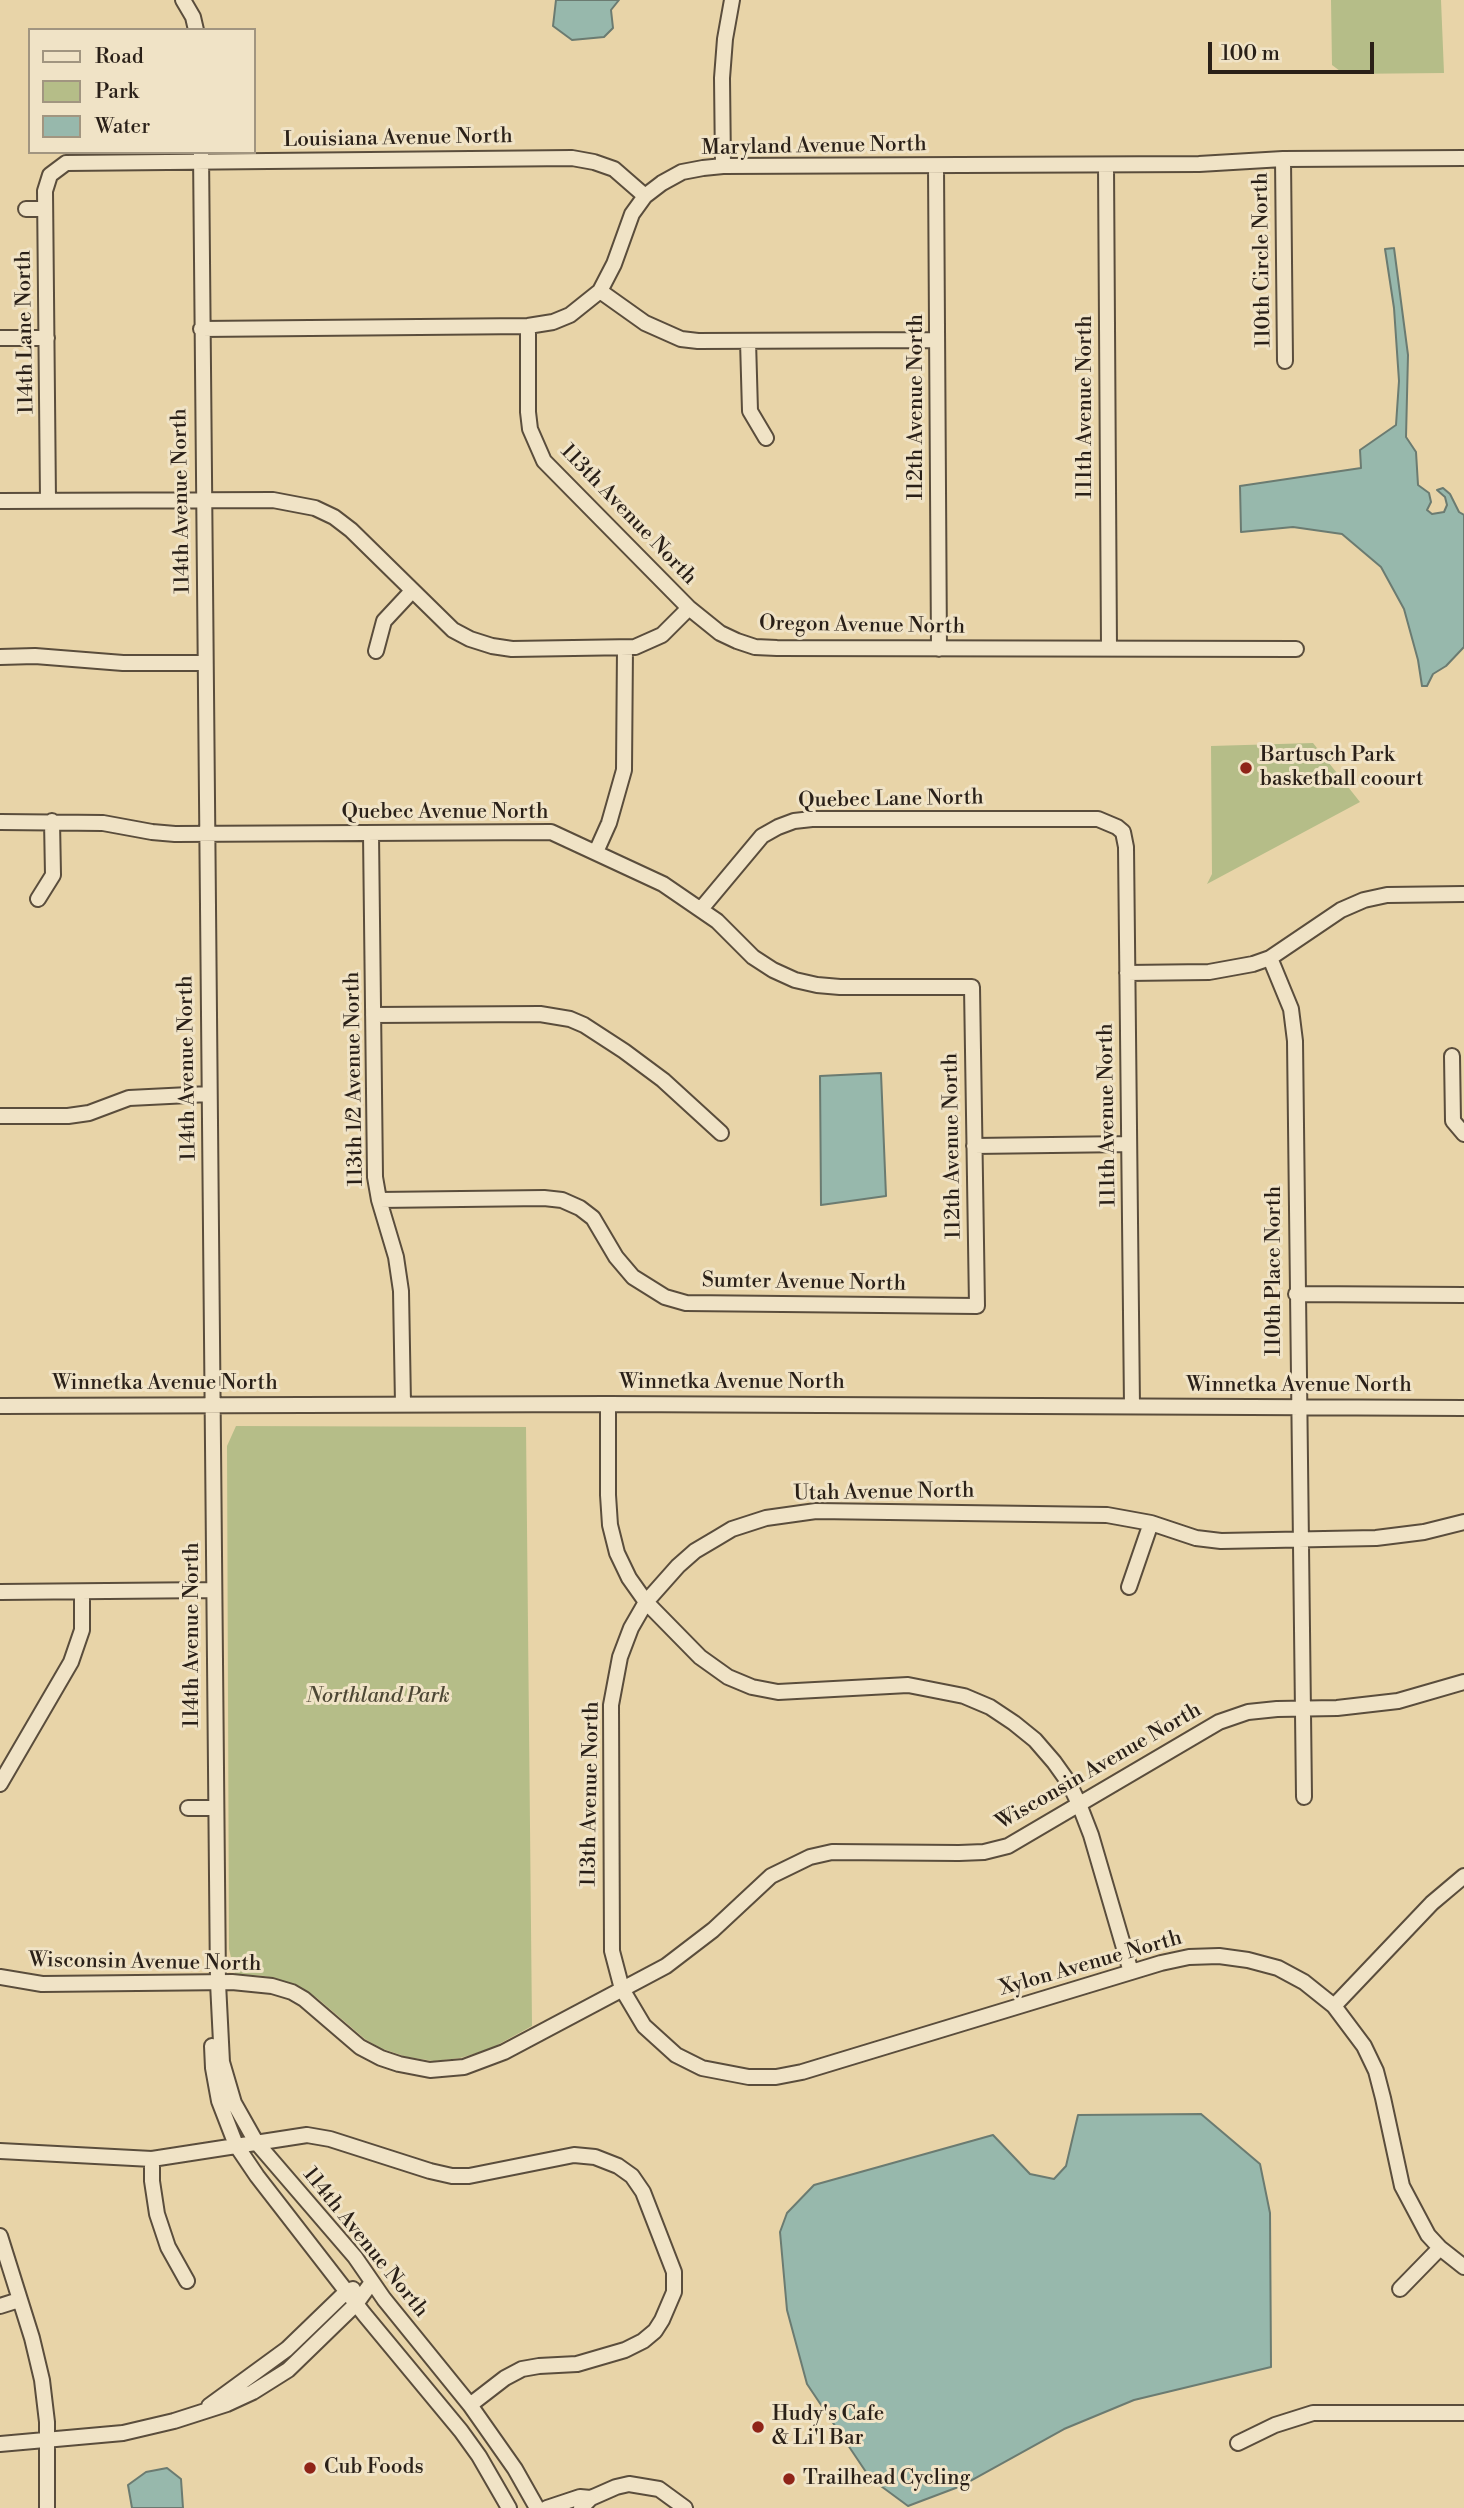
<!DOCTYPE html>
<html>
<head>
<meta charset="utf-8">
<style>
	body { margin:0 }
	#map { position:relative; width:1464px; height:2508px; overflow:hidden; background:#e8d4a8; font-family:"Libre Bodoni",serif }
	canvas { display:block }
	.legend { position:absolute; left:28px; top:28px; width:228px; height:126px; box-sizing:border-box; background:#f0e3c6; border:2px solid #a19580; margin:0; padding:9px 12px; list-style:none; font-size:21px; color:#2a2018 }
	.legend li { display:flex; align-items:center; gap:14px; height:35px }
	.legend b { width:35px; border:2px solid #a19580 }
	.scale { position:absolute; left:1208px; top:42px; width:166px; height:32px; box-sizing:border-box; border:4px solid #2a2018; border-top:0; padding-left:9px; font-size:21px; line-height:24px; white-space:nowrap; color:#2a2018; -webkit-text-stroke:5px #f0e3c6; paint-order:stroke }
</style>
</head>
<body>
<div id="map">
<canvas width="1464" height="2508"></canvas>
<ul class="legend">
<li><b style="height:9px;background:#f0e3c6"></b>Road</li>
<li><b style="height:19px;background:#b5bd88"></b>Park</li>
<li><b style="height:19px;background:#97b8ac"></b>Water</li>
</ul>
<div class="scale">100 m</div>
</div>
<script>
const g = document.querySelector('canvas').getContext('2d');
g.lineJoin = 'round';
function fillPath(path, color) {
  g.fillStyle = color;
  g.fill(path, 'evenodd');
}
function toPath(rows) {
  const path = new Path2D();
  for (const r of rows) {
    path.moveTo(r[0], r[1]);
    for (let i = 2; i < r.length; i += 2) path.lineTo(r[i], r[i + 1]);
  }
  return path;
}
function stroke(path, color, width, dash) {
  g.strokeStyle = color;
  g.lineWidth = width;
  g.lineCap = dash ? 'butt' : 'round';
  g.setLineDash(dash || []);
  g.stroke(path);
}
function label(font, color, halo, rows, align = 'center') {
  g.font = font + ' "Libre Bodoni",serif';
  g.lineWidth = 6;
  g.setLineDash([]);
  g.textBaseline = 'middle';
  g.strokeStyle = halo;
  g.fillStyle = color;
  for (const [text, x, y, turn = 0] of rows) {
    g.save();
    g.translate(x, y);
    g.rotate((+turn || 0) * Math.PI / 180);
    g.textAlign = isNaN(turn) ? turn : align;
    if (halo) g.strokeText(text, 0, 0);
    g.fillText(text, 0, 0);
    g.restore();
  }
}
fillPath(toPath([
	[1331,0,1441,0,1444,73,1344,74,1332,65],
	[1313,743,1360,802,1207,884,1212,874,1211,746],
	[236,1426,526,1427,532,2026,490,2049,460,2058,434,2061,407,2057,380,2048,365,2039,317,1998,293,1984,265,1976,235,1974,229,1949,227,1446]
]), '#b5bd88');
const water = toPath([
	[556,0,619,0,611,10,613,28,604,37,572,40,553,26,556,0],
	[1394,248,1408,355,1406,437,1416,452,1418,485,1429,493,1431,502,1427,510,1432,514,1444,512,1447,505,1445,497,1437,490,1443,488,1450,494,1459,512,1464,515,1464,647,1446,666,1433,674,1427,686,1422,686,1418,660,1404,609,1381,567,1342,534,1293,527,1241,532,1240,486,1361,468,1360,450,1396,425,1399,381,1394,308,1385,249,1394,248],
	[881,1073,886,1196,821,1205,820,1076,881,1073],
	[1201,2114,1260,2164,1270,2213,1271,2367,1134,2400,1064,2429,961,2486,908,2506,870,2478,807,2384,787,2310,780,2232,787,2213,814,2185,993,2135,1030,2174,1054,2179,1066,2166,1078,2115,1201,2114],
	[167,2468,181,2479,183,2508,132,2508,128,2485,146,2472,167,2468]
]);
fillPath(water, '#97b8ac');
stroke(water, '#6b7b71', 2);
const minor = toPath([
	[183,0,193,17,196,30],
	[201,152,218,1983,222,2062,234,2103,256,2142,355,2257,384,2299,470,2405,515,2469,537,2508],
	[1283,159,1285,361],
	[1106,165,1109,648],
	[723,166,722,78,725,39,732,0],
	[936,166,939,649],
	[26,209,45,209],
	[600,291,645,323,681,339,698,341,937,340],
	[528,326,528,412,530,429,544,461,689,608,720,633,737,641,755,647,777,648,1296,649],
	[201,329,528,326,553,322,570,315,600,291,614,264,632,214,645,196,662,183,682,172,703,168,723,166,1199,164,1283,159,1464,158],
	[0,338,47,338],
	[748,341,750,411,766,438],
	[0,501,273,500,315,508,334,517,351,530,453,630,470,639,492,646,512,649,635,647,662,635,689,608],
	[48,501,45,191,50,175,66,163,572,158,594,162,614,169,645,196],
	[376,651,384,621,412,591],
	[0,657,35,656,123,663,205,663],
	[0,822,103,823,152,832,175,834,551,832,663,884,717,921,753,957,773,970,795,980,817,985,840,987,972,987,977,1306,686,1303,665,1297,633,1277,616,1257,593,1218,580,1208,562,1200,544,1198,379,1200],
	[371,834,375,1177,379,1200,396,1257,401,1291,403,1404],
	[596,852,609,823,624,770,625,648],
	[38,899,53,875,52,821],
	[701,909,762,836,778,827,794,821,812,819,1098,819,1117,827,1123,832,1126,847,1132,1406],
	[1270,958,1291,1009,1295,1041,1304,1797],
	[1127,973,1209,972,1253,964,1270,958,1341,910,1364,900,1387,895,1464,894],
	[373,1015,540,1014,570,1019,584,1025,624,1051,663,1080,721,1133],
	[1452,1056,1453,1121,1464,1134],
	[0,1116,68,1116,89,1113,129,1098,209,1094],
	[974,1146,1129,1144],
	[1296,1294,1464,1295],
	[608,1404,608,1495,610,1525,617,1553,629,1578,646,1602,631,1628,620,1657,611,1705,612,1951,622,1989,644,2026,676,2055,702,2068,749,2077,776,2077,802,2072,1161,1963,1189,1957,1219,1956,1248,1960,1278,1968,1304,1982,1334,2006,1364,2046,1376,2071,1383,2098,1402,2186,1428,2235,1440,2248,1464,2267],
	[0,1406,608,1404,1464,1408],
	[1129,1587,1151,1523],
	[0,1592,214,1590],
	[0,1784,71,1662,82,1630,82,1592],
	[188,1808,216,1808],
	[1131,1972,1091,1835,1079,1804,1069,1783,1054,1762,1035,1740,1014,1723,990,1707,964,1696,908,1685,778,1692,752,1687,728,1677,700,1657,646,1602,678,1566,695,1551,717,1538,732,1529,766,1518,816,1511,1107,1515,1151,1523,1196,1538,1221,1541,1376,1538,1424,1532,1464,1522],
	[0,1977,42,1984,232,1982,272,1986,292,1992,304,1999,360,2047,381,2058,399,2064,430,2070,464,2067,504,2052,666,1966,713,1930,771,1876,810,1857,832,1852,959,1853,984,1852,1008,1846,1219,1722,1248,1712,1277,1709,1337,1708,1398,1701,1464,1682],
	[1334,2006,1432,1903,1464,1876],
	[212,2046,213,2068,219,2101,236,2145,257,2176,364,2314,461,2431,479,2456,509,2508],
	[0,2151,152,2159,307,2135,330,2139,430,2171,452,2176,469,2176,574,2155,595,2157,618,2166,632,2176,643,2192,674,2272,674,2292,662,2320,655,2331,643,2341,625,2350,577,2364,539,2366,522,2369,505,2378,470,2405],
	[152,2159,152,2181,157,2214,168,2247,187,2281],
	[0,2236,32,2338,42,2380,47,2422,47,2508],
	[1400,2289,1440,2248],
	[0,2306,19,2300],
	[209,2406,287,2349,346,2292,353,2289],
	[1238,2443,1275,2425,1313,2413,1464,2413],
	[0,2444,123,2433,174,2421,227,2404,253,2392,288,2370,356,2304,372,2282],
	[547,2508,580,2497,591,2498],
	[581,2508,591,2498,616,2487,629,2484,659,2489,685,2508]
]);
stroke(minor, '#5a4d3c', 18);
stroke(minor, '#f0e3c6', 14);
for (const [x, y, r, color] of [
	[1246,768,7,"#8f2418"],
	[758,2427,7,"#8f2418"],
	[310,2468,7,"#8f2418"],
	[789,2479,7,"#8f2418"]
]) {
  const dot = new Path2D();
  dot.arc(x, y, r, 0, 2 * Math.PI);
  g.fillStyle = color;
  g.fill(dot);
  stroke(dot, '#f0e3c6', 2.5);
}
label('21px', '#2a2018', '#f0e3c6', [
	["Louisiana Avenue North",398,139,-1],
	["Maryland Avenue North",814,147,-1],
	["110th Circle North",1263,260,-91],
	["114th Lane North",26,332,-91],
	["112th Avenue North",917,407,-90],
	["111th Avenue North",1086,407,-90],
	["114th Avenue North",182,501,-91],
	["113th Avenue North",628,515,46],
	["Oregon Avenue North",862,626,1],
	["Quebec Lane North",891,800,-1],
	["Quebec Avenue North",445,813],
	["114th Avenue North",188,1068,-91],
	["113th 1/2 Avenue North",355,1079,-91],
	["111th Avenue North",1108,1115,-91],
	["112th Avenue North",953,1146,-91],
	["110th Place North",1275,1271,-90],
	["Sumter Avenue North",804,1283,1],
	["Winnetka Avenue North",732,1383],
	["Winnetka Avenue North",165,1384],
	["Winnetka Avenue North",1299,1386],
	["Utah Avenue North",884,1493,-1],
	["114th Avenue North",193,1635,-90],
	["Wisconsin Avenue North",1099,1767,-30],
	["113th Avenue North",591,1794,-89],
	["Wisconsin Avenue North",145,1963,1],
	["Xylon Avenue North",1091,1964,-16],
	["114th Avenue North",365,2243,51]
]);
label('21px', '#2a2018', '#f0e3c6', [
	["Bartusch Park",1260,756],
	["basketball coourt",1260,780],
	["Hudy's Cafe",772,2415],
	["& Li'l Bar",772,2439],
	["Cub Foods",324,2468],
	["Trailhead Cycling",803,2479]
], 'left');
label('italic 21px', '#4d4734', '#f0e3c6', [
	["Northland Park",378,1697]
]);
</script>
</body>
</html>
